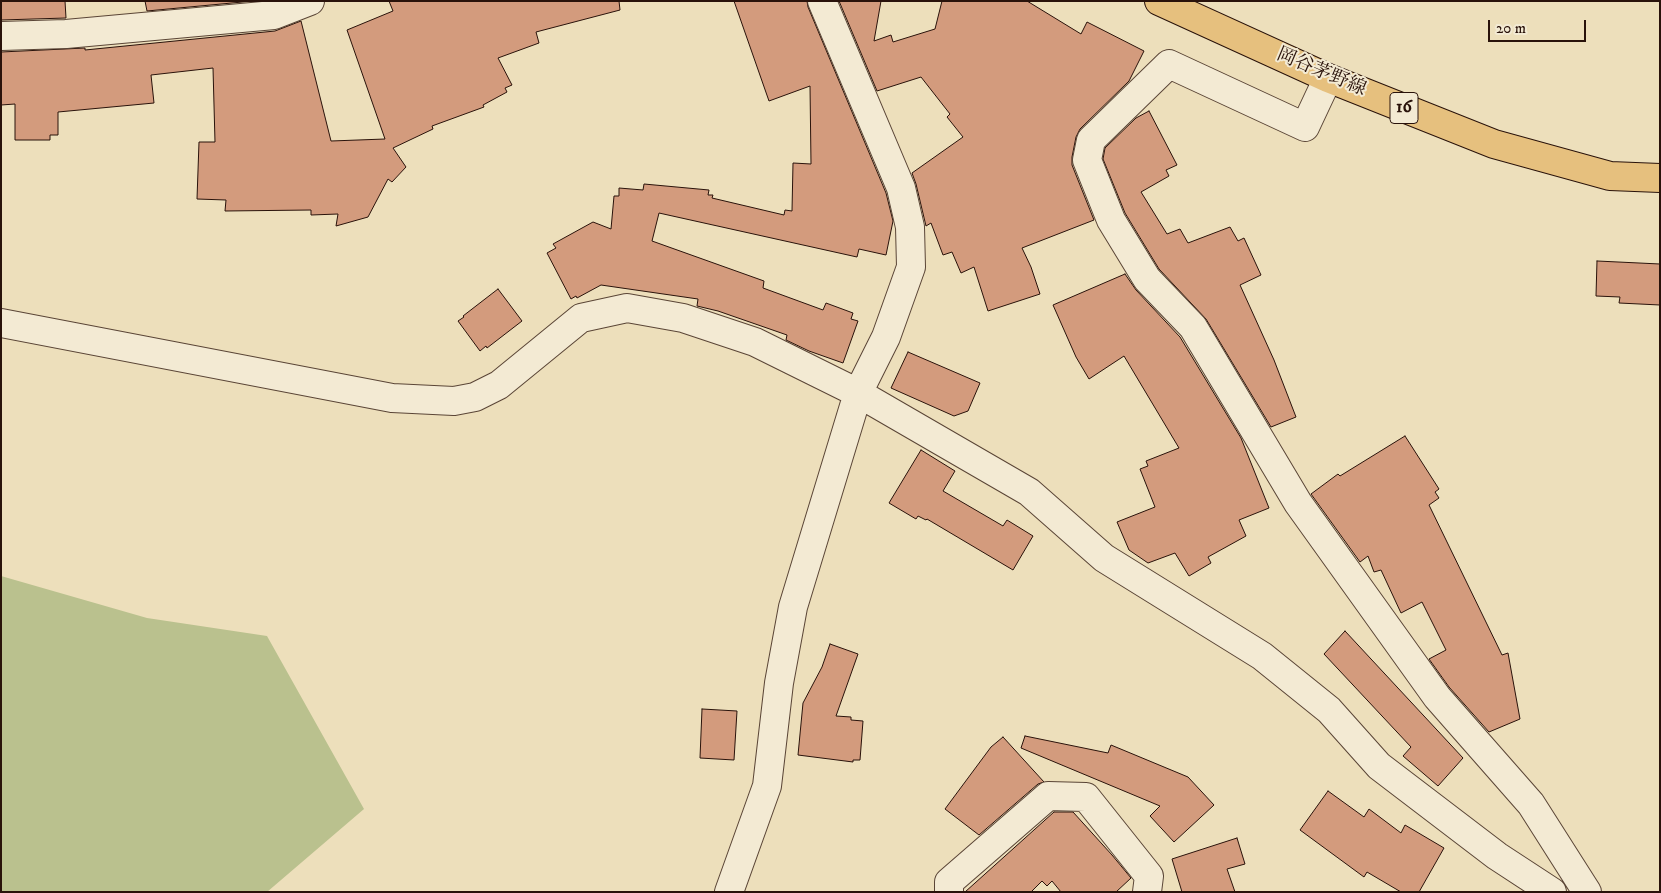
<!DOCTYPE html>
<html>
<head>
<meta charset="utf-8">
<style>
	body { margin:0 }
	#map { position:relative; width:1661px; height:893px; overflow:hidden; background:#eddfbb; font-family:"IM FELL DW Pica",serif }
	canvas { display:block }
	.frame { position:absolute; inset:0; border:2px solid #29120a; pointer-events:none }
	.scale { position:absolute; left:1488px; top:20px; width:98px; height:22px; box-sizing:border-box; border:2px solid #29120a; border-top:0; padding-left:6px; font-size:15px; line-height:18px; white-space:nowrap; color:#29120a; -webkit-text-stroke:4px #f3ead3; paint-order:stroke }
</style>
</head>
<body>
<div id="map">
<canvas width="1661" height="893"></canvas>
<div class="frame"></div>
<div class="scale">20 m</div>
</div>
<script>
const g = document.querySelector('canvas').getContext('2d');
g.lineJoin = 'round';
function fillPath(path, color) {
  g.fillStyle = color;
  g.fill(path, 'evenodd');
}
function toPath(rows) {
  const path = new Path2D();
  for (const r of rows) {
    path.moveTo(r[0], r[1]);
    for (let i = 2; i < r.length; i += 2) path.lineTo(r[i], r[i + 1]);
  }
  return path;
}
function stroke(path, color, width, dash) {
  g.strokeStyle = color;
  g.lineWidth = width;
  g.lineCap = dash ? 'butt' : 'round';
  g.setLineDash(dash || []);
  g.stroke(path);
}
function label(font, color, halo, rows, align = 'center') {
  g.font = font + ' "IM FELL DW Pica","Noto Serif JP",serif';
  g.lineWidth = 4;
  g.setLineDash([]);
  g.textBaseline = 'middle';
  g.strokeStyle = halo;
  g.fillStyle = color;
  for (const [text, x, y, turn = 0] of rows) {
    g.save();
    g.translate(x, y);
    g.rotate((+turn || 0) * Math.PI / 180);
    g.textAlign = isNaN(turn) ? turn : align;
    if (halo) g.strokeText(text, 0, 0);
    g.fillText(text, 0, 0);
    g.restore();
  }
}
fillPath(toPath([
	[1,576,147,618,267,636,364,809,267,892,1,892]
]), '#bac18e');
const building = toPath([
	[1,1,65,1,66,18,1,20,1,1],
	[145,1,253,1,147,11,145,1],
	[389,1,619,1,620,10,536,32,539,43,498,58,512,85,505,88,507,92,483,105,484,107,432,126,433,129,393,148,406,167,392,182,388,179,368,217,336,226,338,214,311,215,311,210,225,211,226,200,197,199,199,142,215,142,213,68,151,75,154,103,58,112,58,135,50,135,50,140,15,140,15,104,1,105,1,52,85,48,85,50,275,31,301,21,331,141,385,139,347,30,393,11,389,1],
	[734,1,807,1,808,7,886,193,893,221,886,255,859,249,857,257,659,213,652,241,764,281,763,288,823,310,826,303,853,313,851,319,858,321,843,363,809,351,786,340,787,335,718,311,697,306,698,299,601,285,577,298,576,296,571,299,547,253,556,248,553,244,593,222,611,229,614,196,619,196,619,188,643,190,644,184,709,190,708,195,713,195,712,198,784,215,785,210,792,211,793,163,811,164,810,86,769,101,734,1],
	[839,1,881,1,874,41,891,35,893,42,935,29,942,1,1027,1,1081,34,1087,22,1144,51,1129,81,1080,129,1076,137,1072,157,1072,165,1094,220,1022,248,1031,267,1040,294,988,311,974,267,961,273,952,252,943,255,931,223,926,226,916,184,912,173,963,137,947,117,950,114,921,77,877,91,839,1],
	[1149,111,1177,165,1166,170,1169,176,1141,192,1167,234,1180,229,1188,243,1230,227,1238,241,1244,238,1261,275,1240,285,1274,360,1296,417,1271,427,1206,319,1159,269,1125,213,1103,159,1105,148,1136,118,1149,111],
	[1597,261,1660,264,1660,305,1619,303,1620,297,1596,296,1597,261],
	[1125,274,1136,290,1180,337,1241,438,1269,508,1239,520,1246,536,1208,557,1211,563,1189,576,1175,553,1148,563,1129,550,1117,522,1155,507,1140,469,1148,466,1146,461,1179,448,1124,356,1089,379,1076,357,1053,305,1125,274],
	[498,289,522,321,487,348,486,346,480,351,458,321,464,317,463,316,498,289],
	[908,352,980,383,968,411,954,416,891,388,908,352],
	[1405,436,1439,489,1435,492,1439,498,1429,505,1502,655,1508,653,1520,719,1489,732,1449,687,1429,659,1446,650,1422,602,1401,613,1381,570,1374,572,1368,556,1360,562,1311,494,1338,474,1340,476,1405,436],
	[921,450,955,471,943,491,1003,526,1007,520,1033,536,1013,570,927,519,926,520,918,516,916,519,889,503,921,450],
	[1345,631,1463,758,1438,786,1403,756,1411,747,1324,654,1345,631],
	[830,644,858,654,836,716,851,717,851,720,863,721,860,760,853,760,853,762,798,755,803,703,822,667,830,644],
	[702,709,737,711,734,760,700,758,702,709],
	[1025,736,1108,753,1111,745,1188,777,1214,805,1174,842,1150,816,1160,806,1021,748,1025,736],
	[1003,737,1044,782,1038,784,979,835,945,809,991,747,1003,737],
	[1328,791,1364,817,1369,809,1401,833,1405,825,1444,848,1419,892,1401,892,1367,872,1364,877,1300,830,1328,791],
	[1054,812,1073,812,1112,855,1131,878,1116,892,1061,892,1052,881,1047,886,1042,881,1031,892,965,892,1054,812],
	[1237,838,1245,864,1227,869,1235,892,1182,892,1172,859,1237,838]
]);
fillPath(building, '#d39b7d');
stroke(building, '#29120a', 1);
const minor = toPath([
	[1,36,66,34,274,15,310,1],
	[1328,78,1305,127,1169,64,1091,140,1087,160,1111,220,1147,279,1193,327,1298,503,1437,697,1531,804,1587,892],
	[1,323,392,398,454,401,475,397,499,385,581,318,627,308,683,318,755,342,858,393,1029,492,1104,558,1262,656,1329,710,1379,766,1497,856,1552,892],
	[729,892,767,786,779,683,793,607,858,393,886,337,911,267,910,227,901,188,822,1],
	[949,892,949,882,1048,796,1086,797,1149,876,1147,892]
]);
const primary = toPath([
	[1159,1,1328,78,1494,144,1610,176,1660,178]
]);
stroke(minor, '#5a4536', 30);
stroke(primary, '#29120a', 30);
stroke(minor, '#f3ead3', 28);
stroke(primary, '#e6c07e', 28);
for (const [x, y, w] of [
	[1404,108,28]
]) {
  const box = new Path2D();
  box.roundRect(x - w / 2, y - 15.5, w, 31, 4);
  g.fillStyle = '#f3ead3';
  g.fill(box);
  stroke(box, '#29120a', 1);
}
label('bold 18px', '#29120a', null, [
	["16",1404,108]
]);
label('19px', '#29120a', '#f3ead3', [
	["岡谷茅野線",1321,73,23]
]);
</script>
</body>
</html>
